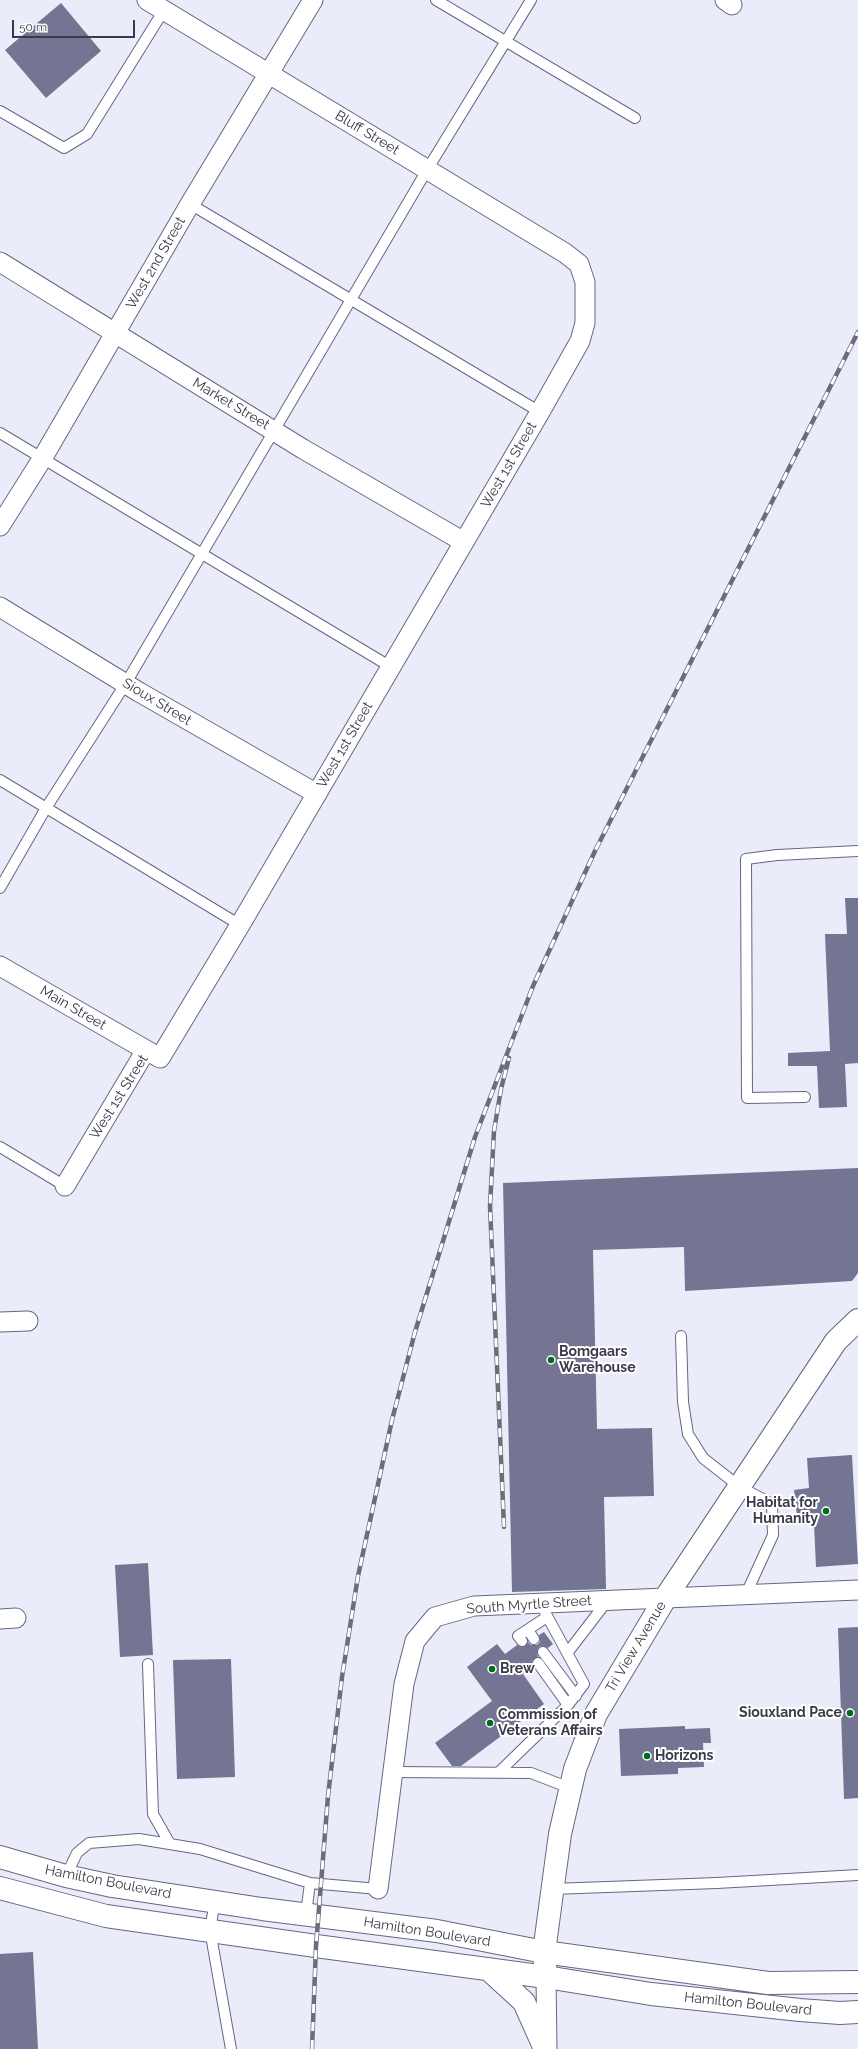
<!DOCTYPE html>
<html>
<head>
<meta charset="utf-8">
<style>
	body { margin:0 }
	#map { position:relative; width:858px; height:2049px; overflow:hidden; background:#ebecfa; font-family:Raleway,sans-serif }
	canvas { display:block }
	.scale { position:absolute; left:12px; top:20px; width:123px; height:18px; box-sizing:border-box; border:2px solid #3a3a48; border-top:0; padding-left:5px; font-size:12px; line-height:14px; white-space:nowrap; color:#3a3a48; -webkit-text-stroke:3px #fff; paint-order:stroke }
</style>
</head>
<body>
<div id="map">
<canvas width="858" height="2049"></canvas>
<div class="scale">50 m</div>
</div>
<script>
const g = document.querySelector('canvas').getContext('2d');
g.lineJoin = 'round';
function fillPath(path, color) {
  g.fillStyle = color;
  g.fill(path, 'evenodd');
}
function toPath(rows) {
  const path = new Path2D();
  for (const r of rows) {
    path.moveTo(r[0], r[1]);
    for (let i = 2; i < r.length; i += 2) path.lineTo(r[i], r[i + 1]);
  }
  return path;
}
function stroke(path, color, width, dash) {
  g.strokeStyle = color;
  g.lineWidth = width;
  g.lineCap = dash ? 'butt' : 'round';
  g.setLineDash(dash || []);
  g.stroke(path);
}
function label(font, color, halo, rows, align = 'center') {
  g.font = font + ' Raleway,sans-serif';
  g.lineWidth = 4;
  g.setLineDash([]);
  g.textBaseline = 'middle';
  g.strokeStyle = halo;
  g.fillStyle = color;
  for (const [text, x, y, turn = 0] of rows) {
    g.save();
    g.translate(x, y);
    g.rotate((+turn || 0) * Math.PI / 180);
    g.textAlign = isNaN(turn) ? turn : align;
    if (halo) g.strokeText(text, 0, 0);
    g.fillText(text, 0, 0);
    g.restore();
  }
}
fillPath(toPath([
	[61,3,101,51,46,98,5,50],
	[845,898,858,898,858,1063,845,1064,847,1107,819,1108,817,1066,788,1066,788,1053,830,1051,825,934,847,934],
	[858,1168,858,1273,852,1281,685,1291,684,1247,593,1250,597,1429,652,1428,654,1496,604,1497,606,1589,512,1592,503,1183],
	[852,1455,858,1564,816,1567,814,1524,798,1525,794,1490,809,1488,807,1458],
	[148,1563,153,1655,120,1657,115,1565],
	[858,1627,858,1798,844,1799,838,1628],
	[544,1632,553,1644,548,1648,543,1646,539,1647,537,1652,538,1657,532,1661,533,1667,523,1674,544,1704,461,1766,452,1766,435,1743,492,1701,467,1667,497,1644,505,1654,517,1645,523,1647,528,1642,531,1645,537,1645,540,1642,539,1635],
	[231,1659,235,1777,177,1779,173,1660],
	[685,1726,685,1729,710,1728,711,1743,703,1743,704,1767,678,1768,678,1774,621,1776,619,1729],
	[33,1952,38,2049,0,2049,0,1954]
]), '#747493');
const service = toPath([
	[436,0,635,118],
	[0,111,64,148,87,134,164,10],
	[190,204,540,412],
	[0,433,391,667],
	[0,780,240,925],
	[0,888,46,808,126,683,427,170,531,0],
	[805,1097,747,1098,746,859,777,855,858,851],
	[0,1147,65,1186],
	[681,1336,683,1402,688,1434,703,1458,740,1487,772,1504,773,1535,746,1594],
	[528,1630,534,1639],
	[522,1641,518,1636,547,1617],
	[543,1652,576,1696],
	[568,1652,608,1600],
	[538,1663,568,1705],
	[148,1664,153,1814,170,1844],
	[392,1772,531,1773,570,1788],
	[499,1772,568,1705,584,1684,540,1603],
	[66,1876,77,1853,89,1843,139,1839,200,1849,310,1883,378,1889],
	[552,1889,717,1883,858,1875],
	[215,1901,210,1930,231,2049],
	[306,1914,310,1883]
]);
const minor = toPath([
	[725,0,732,5],
	[0,262,303,449,464,542],
	[0,526,42,459,190,204,313,0],
	[0,607,139,692,317,794],
	[0,966,160,1058,240,925,540,412,580,341,585,323,585,282,579,264,565,253,147,0],
	[65,1186,146,1050],
	[0,1322,28,1321],
	[0,1619,16,1618],
	[378,1889,404,1684,415,1641,435,1617,474,1606,858,1590],
	[546,1977,547,2049]
]);
const tertiary = toPath([
	[546,1977,544,1952,560,1834,575,1769,596,1714,666,1597,836,1341,858,1320]
]);
const primary = toPath([
	[0,1857,66,1876,112,1886,262,1909,437,1931,544,1952,768,1983,858,1982],
	[0,1888,106,1916,316,1946,546,1977,651,1994,800,2010,840,2013,858,2012],
	[488,1969,524,2002,545,2049]
]);
stroke(service, '#666685', 12);
stroke(minor, '#666685', 21);
stroke(tertiary, '#666685', 24);
stroke(primary, '#666685', 24);
stroke(service, '#fff', 10);
stroke(minor, '#fff', 19);
stroke(tertiary, '#fff', 22);
stroke(primary, '#fff', 22);
const rail = toPath([
	[504,1527,490,1206,494,1131,501,1089,509,1058],
	[312,2049,316,1946,328,1796,342,1677,358,1576,392,1420,415,1332,475,1137,533,986,595,851,858,332]
]);
stroke(rail, '#6c6c7a', 4.5);
stroke(rail, '#fff', 3, [9]);
for (const [x, y, r, color] of [
	[551,1360,4,"#006d1e"],
	[826,1511,4,"#006d1e"],
	[492,1669,4,"#006d1e"],
	[850,1713,4,"#006d1e"],
	[490,1723,4,"#006d1e"],
	[647,1756,4,"#006d1e"]
]) {
  const dot = new Path2D();
  dot.arc(x, y, r, 0, 2 * Math.PI);
  g.fillStyle = color;
  g.fill(dot);
  stroke(dot, '#fff', 1.5);
}
label('14px', '#3a3a48', '#fff', [
	["Bluff Street",367,133,31],
	["West 2nd Street",156,263,-60],
	["Market Street",231,404,31],
	["West 1st Street",509,465,-60],
	["Sioux Street",157,702,31],
	["West 1st Street",345,745,-60],
	["Main Street",73,1008,30],
	["West 1st Street",119,1097,-58],
	["South Myrtle Street",529,1605,-4],
	["Tri View Avenue",636,1647,-59],
	["Hamilton Boulevard",108,1882,11],
	["Hamilton Boulevard",427,1932,9],
	["Hamilton Boulevard",748,2004,6]
]);
label('bold 14px', '#3a3a48', '#fff', [
	["Bomgaars",559,1352],
	["Warehouse",559,1368],
	["Habitat for",818,1503,"right"],
	["Humanity",818,1519,"right"],
	["Brew",500,1669],
	["Siouxland Pace",842,1713,"right"],
	["Commission of",498,1715],
	["Veterans Affairs",498,1731],
	["Horizons",655,1756]
], 'left');
</script>
</body>
</html>
